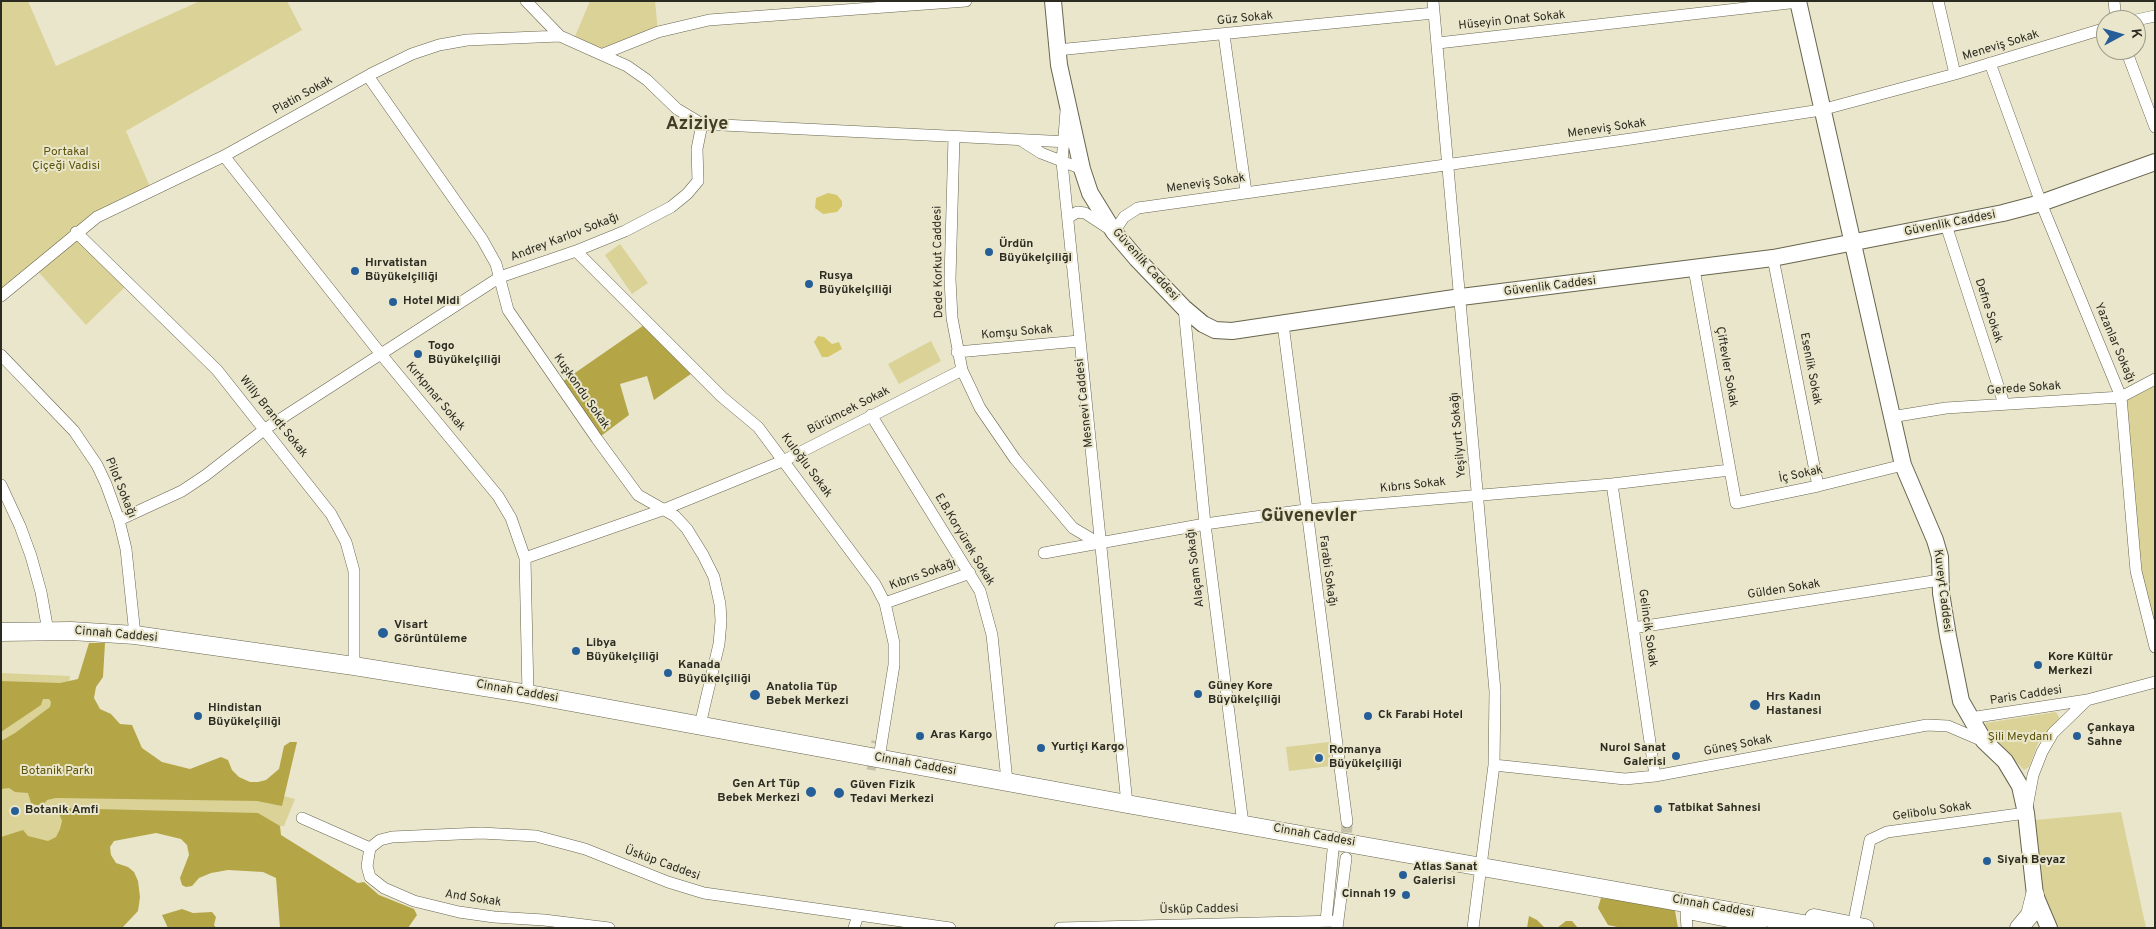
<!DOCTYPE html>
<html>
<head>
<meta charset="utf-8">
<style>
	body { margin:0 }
	#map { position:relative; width:2156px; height:929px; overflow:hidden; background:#e9e6cc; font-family:Overpass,sans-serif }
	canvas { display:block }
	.frame { position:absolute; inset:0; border:2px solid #2c2b21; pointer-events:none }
	.north { position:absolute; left:2096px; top:10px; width:50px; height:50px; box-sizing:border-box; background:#e9e6cc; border:1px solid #9d9b88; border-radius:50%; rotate:84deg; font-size:14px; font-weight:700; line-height:20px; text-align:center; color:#2c2b21 }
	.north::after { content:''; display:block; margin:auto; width:18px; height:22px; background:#265f97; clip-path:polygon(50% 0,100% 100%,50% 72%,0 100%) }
</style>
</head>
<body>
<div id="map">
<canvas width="2156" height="929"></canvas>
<div class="frame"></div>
<div class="north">K</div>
</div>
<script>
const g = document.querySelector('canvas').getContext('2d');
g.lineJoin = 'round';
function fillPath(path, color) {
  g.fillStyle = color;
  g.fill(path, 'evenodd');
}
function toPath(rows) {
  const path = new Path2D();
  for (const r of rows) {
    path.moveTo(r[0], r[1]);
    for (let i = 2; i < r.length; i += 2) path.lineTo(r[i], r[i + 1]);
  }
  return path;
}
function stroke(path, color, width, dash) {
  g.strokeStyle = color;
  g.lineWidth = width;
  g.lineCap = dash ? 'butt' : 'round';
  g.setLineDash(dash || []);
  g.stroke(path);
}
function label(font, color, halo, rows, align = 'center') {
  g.font = font + ' Overpass,sans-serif';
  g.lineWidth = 4;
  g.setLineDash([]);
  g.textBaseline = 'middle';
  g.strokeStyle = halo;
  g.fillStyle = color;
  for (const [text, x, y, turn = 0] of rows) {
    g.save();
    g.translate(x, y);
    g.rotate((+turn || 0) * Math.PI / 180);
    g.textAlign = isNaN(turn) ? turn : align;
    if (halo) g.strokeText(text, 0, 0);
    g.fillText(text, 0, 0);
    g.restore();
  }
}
fillPath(toPath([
	[1,1,28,1,56,66,200,1,287,1,302,30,126,131,151,189,76,232,128,284,86,325,35,268,1,296],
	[590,1,655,1,658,32,603,54,573,41],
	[620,244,648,283,632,294,605,255],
	[931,341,941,361,899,384,888,364],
	[2155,384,2155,634,2139,571,2126,400],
	[1,673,70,676,68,688,140,777,219,779,295,799,284,826,75,825,1,928],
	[2056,712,2059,717,2058,722,2039,741,2029,767,2024,770,1984,727,1986,723],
	[1329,742,1331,766,1289,771,1286,747],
	[2121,812,2146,928,2057,928,2043,894,2035,820]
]), '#dbd298');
fillPath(toPath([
	[647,323,695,371,654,400,647,376,620,384,629,415,597,439,559,384],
	[89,643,105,643,103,677,96,687,94,698,100,709,111,714,120,724,132,725,142,748,162,762,190,769,221,757,228,760,232,770,239,777,250,782,258,782,266,780,279,769,284,746,290,742,297,742,282,806,257,801,56,798,47,800,43,805,36,805,31,803,28,793,15,792,9,788,1,789,1,741,15,733,50,707,51,702,49,699,43,699,41,705,1,732,1,681,60,683,78,679],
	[57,808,258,813,280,826,281,835,358,883,364,882,379,895,414,909,417,915,408,928,280,928,276,878,263,872,228,870,211,873,199,878,192,886,186,887,182,885,180,878,189,855,187,845,181,839,156,833,114,841,110,847,111,855,116,863,128,867,134,872,138,881,140,897,138,911,122,928,1,928,1,837,23,830,28,836,48,841,56,837,60,829,62,821],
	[1601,898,1674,905,1678,928,1622,928,1608,925,1598,908],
	[182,909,193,913,212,912,216,917,214,925,216,928,168,928,162,915],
	[1529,916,1537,920,1545,928,1527,928],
	[1566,921,1572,921,1578,928,1557,928]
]), '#b4a647');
fillPath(toPath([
	[828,193,837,195,842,201,842,206,837,212,823,214,815,208,816,198],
	[818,336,824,337,832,344,839,342,842,349,828,357,822,357,814,342]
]), '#d6c86a');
stroke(toPath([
	[871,770,876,741]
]), '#c3c1aa', 9, [9, 4.5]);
stroke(toPath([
	[1346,849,1347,822]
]), '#c3c1aa', 11, [11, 5.5]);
const minor = toPath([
	[526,1,560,36,627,66,647,80,677,109,702,124,1069,142],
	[1433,1,1495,691,1494,765,1473,928],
	[1938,1,1955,74],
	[2114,1,2116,20],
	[2136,20,2155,16],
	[1224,35,1246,192],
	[1438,43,1798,2],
	[1057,50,1434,13],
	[2126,50,2155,127],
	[603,54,658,32,709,20,966,1],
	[1990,63,2041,203,2121,397,2136,571,2155,647],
	[368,76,482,239,496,264,508,310,597,439,638,495,675,516,687,529,703,555,714,577,720,604,721,621,719,644,700,725],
	[1066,111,1062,162,1127,804],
	[954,137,950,279,952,318,962,370,980,408,1015,459,1073,528,1100,544],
	[1022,141,1041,153,1082,169],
	[224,156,380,353,498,496,511,518,525,558,528,694],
	[1068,218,1077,212,1085,213,1114,232,1124,217,1138,208,1631,139,1821,110,1955,74,2106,28],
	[1946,225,2004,404],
	[76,232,217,370,331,514,346,542,354,571,354,666],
	[576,251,722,397,758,427,875,584,885,603,894,643,894,665,879,758],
	[1773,258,1818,486],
	[1694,269,1736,503,1818,486,1903,465],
	[1,296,97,217,224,156,371,74,412,54,439,45,467,40,560,36],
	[1184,308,1205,524,1243,824],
	[1283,324,1347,822],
	[957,352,1079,341],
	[1,355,74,431,97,465,106,484,119,520,126,549,135,635],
	[871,415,980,591,992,635,1007,781],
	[1891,417,1946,408,2121,397,2155,379],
	[1612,484,1655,776],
	[1,485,20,526,31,556,41,592,48,631],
	[119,520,182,491,206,475,265,429,500,277,576,251,625,231,671,207,687,194,698,181,697,149,702,124],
	[1044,553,1205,524,1305,510,1612,484,1730,470],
	[525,558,665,509,785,460,962,370],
	[885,603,970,573],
	[1633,628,1940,580],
	[1970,718,2087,700],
	[1494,765,1625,779,1655,776,1927,725,1948,726,1983,741],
	[302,818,370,848],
	[370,848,380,840,392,837,481,833,536,836,585,849,668,882,704,893,950,928],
	[370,848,367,866,370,877,384,888,414,901,459,912,494,917,544,920,609,928],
	[1326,921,1334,840],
	[1853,926,1870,840,1887,832,2026,813,2033,775,2042,752,2053,733,2087,700,2155,682],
	[854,928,858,915],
	[1060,928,1338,921],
	[1337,928,1346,858],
	[1687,928,1686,913,1761,928]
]);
const secondary = toPath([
	[1053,1,1059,65,1082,169,1090,193,1114,232,1137,259,1184,308,1203,324,1215,330,1232,331,1461,297,1773,258,2003,213,2041,203,2155,162],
	[1798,1,1903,465,1935,540,1940,557,1941,593,1948,636,1961,701,1984,741,2005,761,2020,786,2026,813,2035,895,2049,928]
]);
const primary = toPath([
	[1,632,71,631,135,635,354,666,528,694,1127,804,1826,928],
	[1814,918,1865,928],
	[2019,928,2030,915,2035,895]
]);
stroke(minor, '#68654e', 12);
stroke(secondary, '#68654e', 18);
stroke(primary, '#68654e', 19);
stroke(minor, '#fff', 11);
stroke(secondary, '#fff', 16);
stroke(primary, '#fff', 18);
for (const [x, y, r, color] of [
	[989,252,5,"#265f97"],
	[355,271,5,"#265f97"],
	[809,284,5,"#265f97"],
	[393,302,5,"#265f97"],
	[418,354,5,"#265f97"],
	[383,633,6,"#265f97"],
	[576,651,5,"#265f97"],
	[2038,665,5,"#265f97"],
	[668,673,5,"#265f97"],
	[1198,694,5,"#265f97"],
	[755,695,6,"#265f97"],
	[1755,705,6,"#265f97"],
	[198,716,5,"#265f97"],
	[1368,716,5,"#265f97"],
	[920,736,5,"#265f97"],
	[2077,736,5,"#265f97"],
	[1041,748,5,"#265f97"],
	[1676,756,5,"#265f97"],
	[1319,758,5,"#265f97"],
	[811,792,6,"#265f97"],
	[839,793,6,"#265f97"],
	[1658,809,5,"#265f97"],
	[15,811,5,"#265f97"],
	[1987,861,5,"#265f97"],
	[1403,875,5,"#265f97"],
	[1406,895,5,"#265f97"]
]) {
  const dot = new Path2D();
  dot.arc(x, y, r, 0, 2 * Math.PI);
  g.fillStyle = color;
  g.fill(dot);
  stroke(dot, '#e9e6cc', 2);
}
label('12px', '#2c2b21', '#e9e6cc', [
	["Güz Sokak",1245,19,-6],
	["Hüseyin Onat Sokak",1512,21,-6],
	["Meneviş Sokak",2001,46,-17],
	["Platin Sokak",303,96,-29],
	["Meneviş Sokak",1607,129,-8],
	["Meneviş Sokak",1206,184,-8],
	["Güvenlik Caddesi",1950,224,-11],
	["Andrey Karlov Sokağı",565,238,-21],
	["Dede Korkut Caddesi",939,262,-91],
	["Güvenlik Caddesi",1145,265,48],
	["Güvenlik Caddesi",1550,287,-7],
	["Defne Sokak",1988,311,72],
	["Komşu Sokak",1017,333,-5],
	["Yazanlar Sokağı",2114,343,67],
	["Çiftevler Sokak",1726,367,80],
	["Esenlik Sokak",1810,369,79],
	["Gerede Sokak",2024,389,-4],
	["Kuşkondu Sokak",581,392,55],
	["Kırkpınar Sokak",435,397,50],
	["Mesnevi Caddesi",1085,403,-96],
	["Bürümcek Sokak",849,411,-27],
	["Willy Brandt Sokak",273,417,51],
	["Yeşilyurt Sokağı",1459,435,-95],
	["Kuloğlu Sokak",806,466,53],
	["İç Sokak",1801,475,-12],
	["Kıbrıs Sokak",1413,486,-6],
	["Pilot Sokağı",120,488,68],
	["E.B.Koryürek Sokak",964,540,59],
	["Alaçam Sokağı",1196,568,-97],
	["Farabi Sokağı",1327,571,82],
	["Kıbrıs Sokağı",923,575,-20],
	["Gülden Sokak",1784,590,-9],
	["Kuveyt Caddesi",1942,591,83],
	["Gelincik Sokak",1647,628,82],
	["Cinnah Caddesi",116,635,5],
	["Cinnah Caddesi",517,692,10],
	["Paris Caddesi",2026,696,-9],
	["Güneş Sokak",1738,746,-11],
	["Cinnah Caddesi",915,765,10],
	["Gelibolu Sokak",1932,812,-8],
	["Cinnah Caddesi",1314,836,10],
	["Üsküp Caddesi",662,864,20],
	["And Sokak",473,899,9],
	["Cinnah Caddesi",1713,907,10],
	["Üsküp Caddesi",1199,910,-1]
]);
label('12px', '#5d5309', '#e9e6cc', [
	["Portakal",66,153],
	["Çiçeği Vadisi",66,167],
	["Şili Meydanı",2020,738],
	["Botanik Parkı",57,772]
]);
label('bold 12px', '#2c2b21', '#e9e6cc', [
	["Ürdün",999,245],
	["Büyükelçiliği",999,259],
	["Hırvatistan",365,264],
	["Büyükelçiliği",365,278],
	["Rusya",819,277],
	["Büyükelçiliği",819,291],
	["Hotel Midi",403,302],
	["Togo",428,347],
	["Büyükelçiliği",428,361],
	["Visart",394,626],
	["Görüntüleme",394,640],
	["Libya",586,644],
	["Büyükelçiliği",586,658],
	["Kore Kültür",2048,658],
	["Merkezi",2048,672],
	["Kanada",678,666],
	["Büyükelçiliği",678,680],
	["Güney Kore",1208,687],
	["Büyükelçiliği",1208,701],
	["Anatolia Tüp",766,688],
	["Bebek Merkezi",766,702],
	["Hrs Kadın",1766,698],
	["Hastanesi",1766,712],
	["Hindistan",208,709],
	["Büyükelçiliği",208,723],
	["Ck Farabi Hotel",1378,716],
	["Çankaya",2087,729],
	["Sahne",2087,743],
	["Aras Kargo",930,736],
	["Yurtiçi Kargo",1051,748],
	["Nurol Sanat",1666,749,"right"],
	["Galerisi",1666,763,"right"],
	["Romanya",1329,751],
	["Büyükelçiliği",1329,765],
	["Gen Art Tüp",800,785,"right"],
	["Bebek Merkezi",800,799,"right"],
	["Güven Fizik",850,786],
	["Tedavi Merkezi",850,800],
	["Tatbikat Sahnesi",1668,809],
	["Botanik Amfi",25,811],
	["Siyah Beyaz",1997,861],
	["Atlas Sanat",1413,868],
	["Galerisi",1413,882],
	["Cinnah 19",1396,895,"right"]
], 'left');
label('bold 18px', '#403c27', '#e9e6cc', [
	["Aziziye",697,125],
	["Güvenevler",1309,517]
]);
</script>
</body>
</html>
